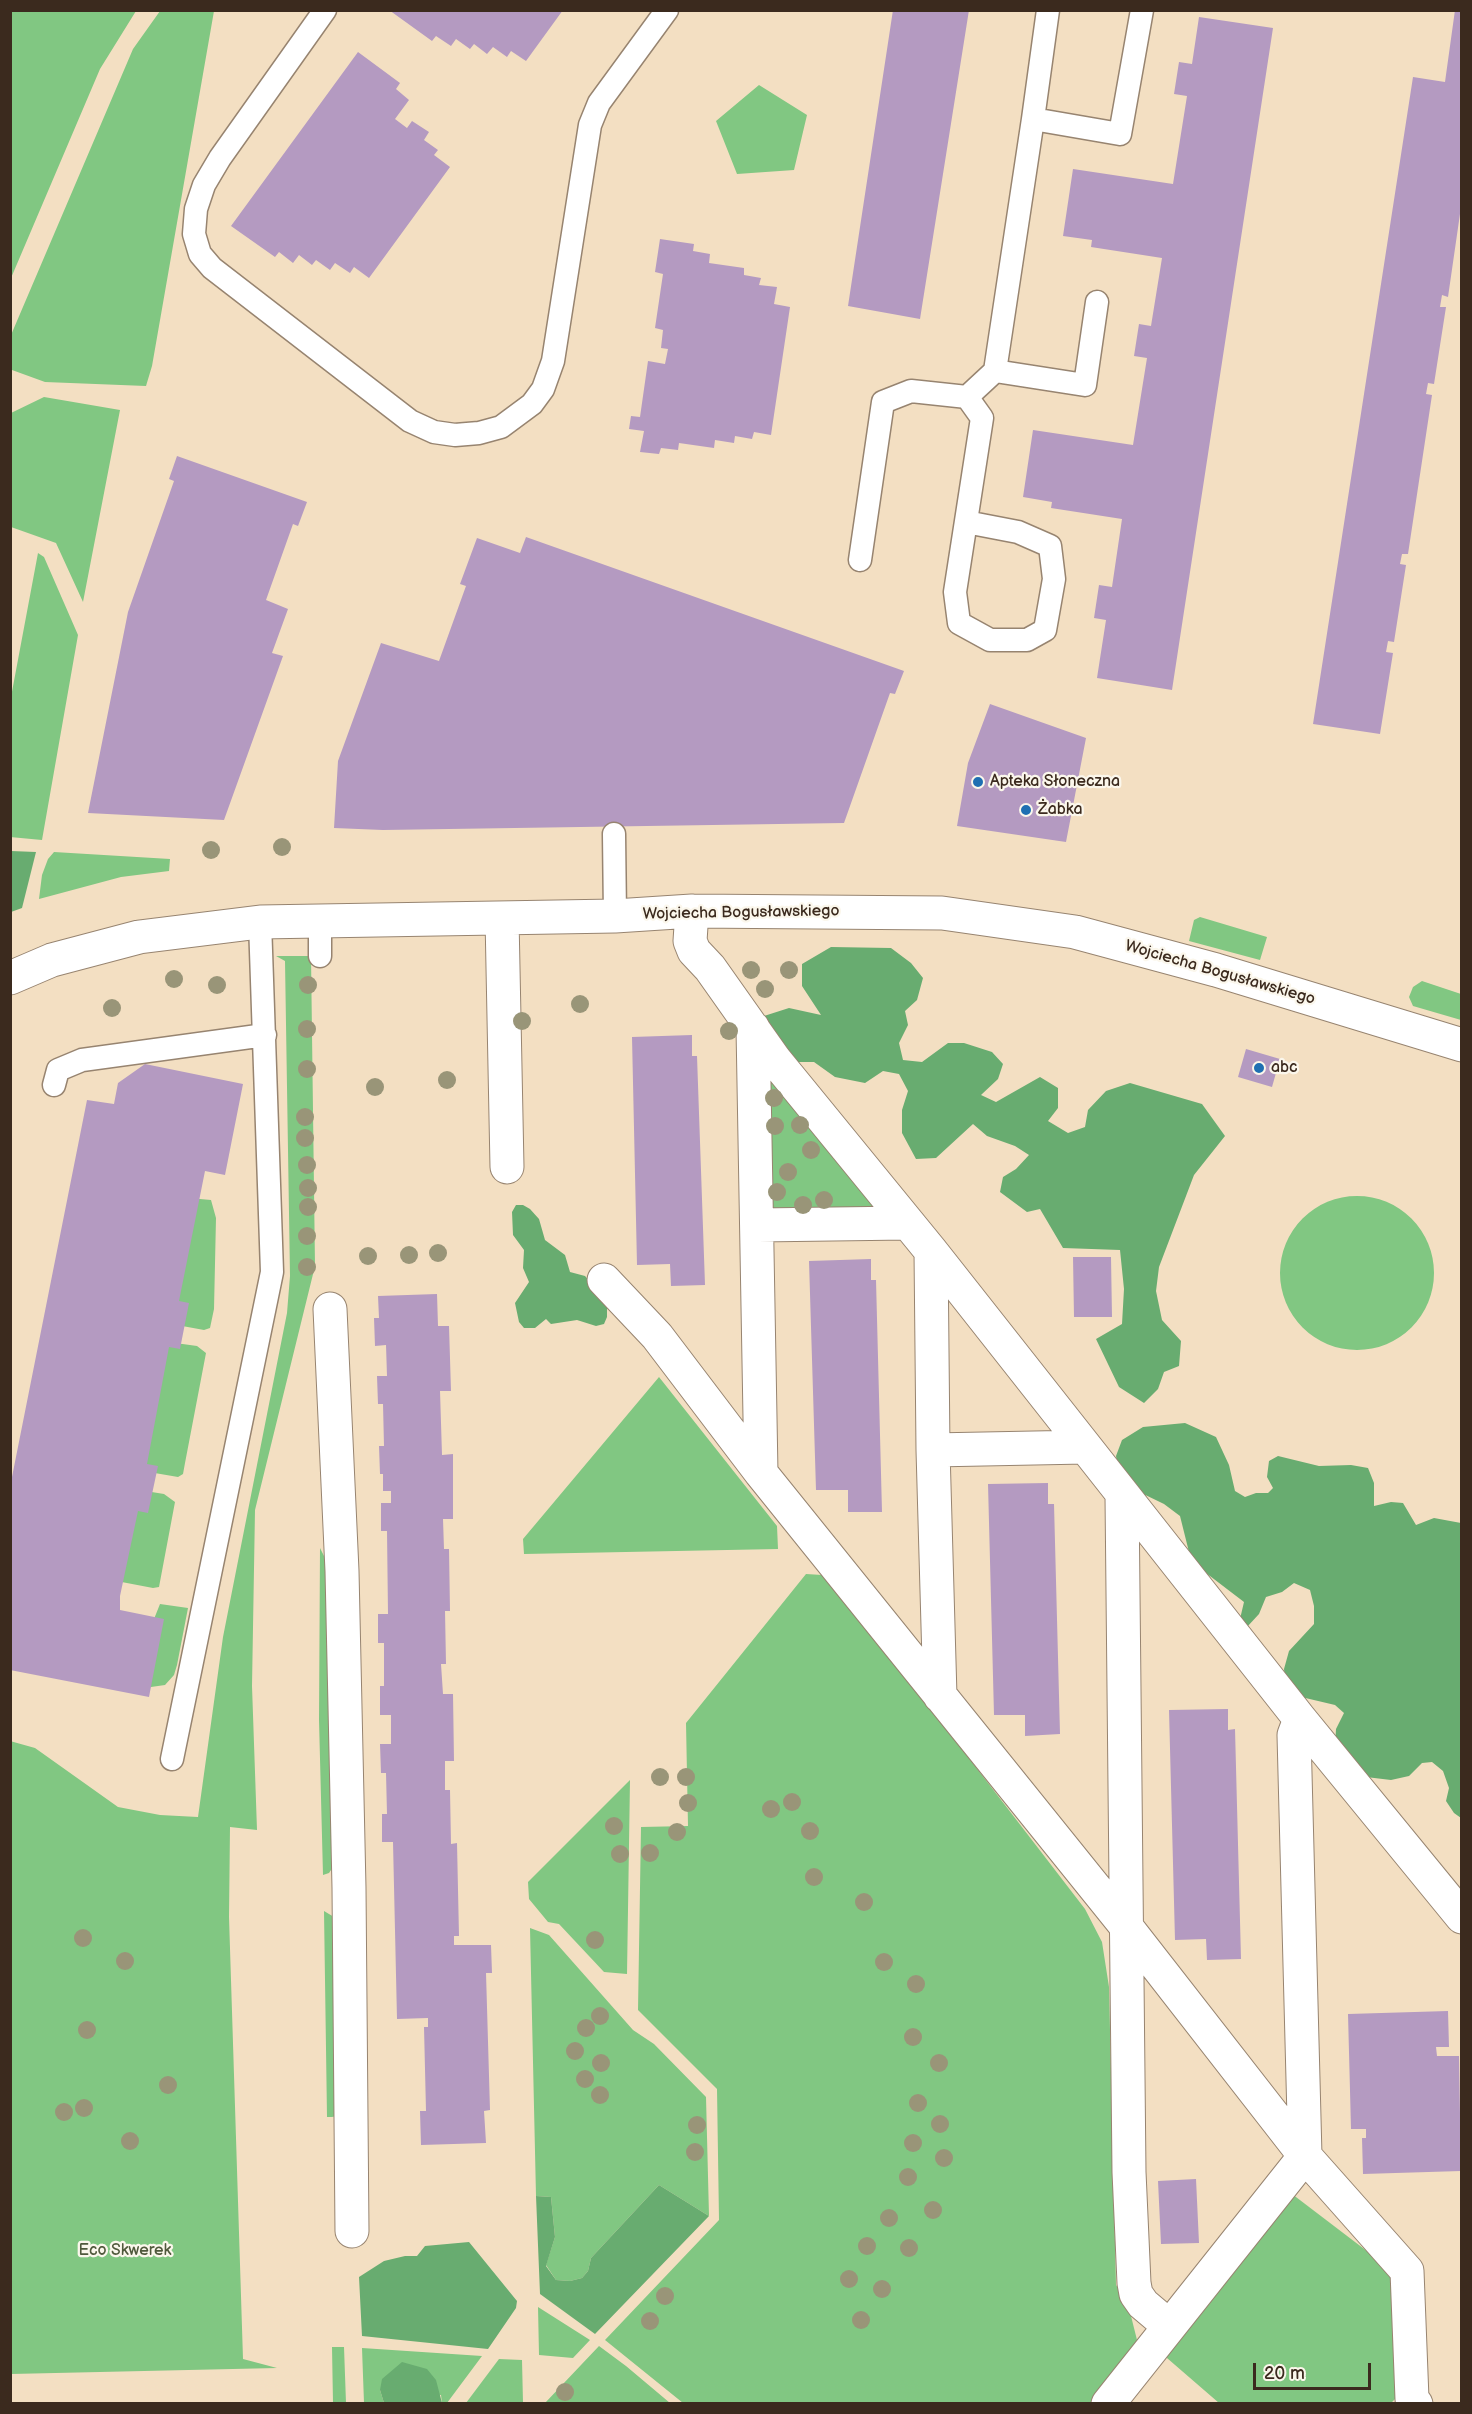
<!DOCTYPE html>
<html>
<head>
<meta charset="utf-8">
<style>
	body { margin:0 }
	#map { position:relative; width:1472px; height:2414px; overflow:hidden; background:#f3dfc2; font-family:"Balsamiq Sans",sans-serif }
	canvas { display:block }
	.frame { position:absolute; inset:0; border:12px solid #3b2a1e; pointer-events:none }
	.scale { position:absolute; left:1253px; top:2363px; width:118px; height:27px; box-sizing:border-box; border:3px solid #3b2a1e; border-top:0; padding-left:8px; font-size:18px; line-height:21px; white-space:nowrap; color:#3b2a1e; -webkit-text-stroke:4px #fbf7ec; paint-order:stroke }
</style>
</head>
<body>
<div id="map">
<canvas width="1472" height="2414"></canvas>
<div class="frame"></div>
<div class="scale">20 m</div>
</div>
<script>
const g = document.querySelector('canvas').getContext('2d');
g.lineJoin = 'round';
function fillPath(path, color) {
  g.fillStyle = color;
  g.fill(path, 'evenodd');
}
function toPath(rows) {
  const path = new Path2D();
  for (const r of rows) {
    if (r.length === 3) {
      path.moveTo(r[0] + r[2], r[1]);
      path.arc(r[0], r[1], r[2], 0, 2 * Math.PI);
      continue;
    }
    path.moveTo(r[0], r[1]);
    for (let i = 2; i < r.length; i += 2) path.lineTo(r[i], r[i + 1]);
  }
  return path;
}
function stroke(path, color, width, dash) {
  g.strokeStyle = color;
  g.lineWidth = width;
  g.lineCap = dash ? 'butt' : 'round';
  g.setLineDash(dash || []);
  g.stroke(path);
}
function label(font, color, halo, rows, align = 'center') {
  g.font = font + ' "Balsamiq Sans",sans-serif';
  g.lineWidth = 4.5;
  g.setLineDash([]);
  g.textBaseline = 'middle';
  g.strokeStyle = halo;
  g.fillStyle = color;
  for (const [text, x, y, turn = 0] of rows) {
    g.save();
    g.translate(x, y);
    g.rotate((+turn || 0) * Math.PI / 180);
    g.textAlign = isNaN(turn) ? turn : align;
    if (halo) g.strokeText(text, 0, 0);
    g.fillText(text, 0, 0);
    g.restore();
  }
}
fillPath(toPath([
	[11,10,136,11,100,69,11,278],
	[160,11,214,11,152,366,146,386,45,382,12,370,11,335,133,49],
	[759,85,807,115,794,170,737,174,716,121],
	[44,397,120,410,83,602,56,543,11,527,11,413],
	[38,553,44,557,78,635,42,840,10,837,11,697],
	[54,852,170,859,169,871,121,877,39,899,42,875,48,859],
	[1200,917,1267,937,1260,960,1189,941,1194,920],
	[276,956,311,956,315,1266,255,1510,252,1686,257,1830,230,1827,229,1917,243,2359,277,2368,11,2374,10,1741,35,1748,118,1807,160,1815,198,1817,223,1637,287,1313,290,1276,285,961],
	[1422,981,1461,994,1461,1020,1413,1006,1409,997,1413,987],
	[772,1075,872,1197,875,1209,779,1212,771,1208,765,1083],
	[1357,1273,77],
	[189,1198,211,1200,216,1218,214,1309,210,1328,204,1330,166,1323],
	[161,1341,197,1346,206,1353,185,1463,183,1474,178,1477,143,1471],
	[659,1377,777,1526,778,1549,524,1554,523,1539],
	[127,1488,164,1494,175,1502,159,1587,153,1588,106,1579],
	[320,1548,326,1560,335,1864,329,1873,323,1875,319,1720],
	[806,1574,822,1575,948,1731,1085,1909,1102,1942,1109,1987,1116,2285,1128,2304,1137,2340,1119,2372,1095,2404,683,2403,605,2340,719,2220,717,2089,638,2010,641,1827,688,1826,686,1723],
	[160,1604,188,1608,177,1665,174,1675,165,1685,144,1688,154,1619],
	[630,1780,627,1974,604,1972,559,1924,548,1922,529,1899,528,1882],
	[324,1911,334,1917,337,2116,332,2117,327,2117],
	[530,1928,549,1935,633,2030,654,2044,706,2097,709,2216,659,2185,591,2258,588,2271,582,2278,570,2281,556,2280,546,2265,555,2237,551,2197,536,2196],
	[1292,2194,1397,2274,1398,2396,1391,2403,1219,2403,1160,2352],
	[538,2307,590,2340,573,2358,539,2355],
	[599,2346,626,2366,670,2403,545,2403],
	[332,2347,344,2347,346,2403,333,2403],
	[362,2348,482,2356,447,2403,442,2403,441,2395,380,2390,384,2403,364,2403],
	[499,2359,522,2360,523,2403,466,2403]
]), '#81c782');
fillPath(toPath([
	[11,851,36,852,22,908,11,912],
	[831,947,891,948,911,963,923,978,917,1000,905,1011,908,1025,899,1043,903,1060,922,1062,948,1043,964,1043,992,1052,1003,1064,998,1079,981,1095,996,1102,1040,1077,1058,1088,1058,1108,1048,1121,1068,1133,1085,1127,1088,1110,1106,1091,1130,1083,1202,1104,1225,1136,1194,1175,1159,1267,1156,1291,1162,1320,1181,1341,1179,1366,1164,1372,1158,1389,1144,1403,1119,1387,1096,1339,1122,1324,1124,1289,1120,1250,1063,1248,1040,1209,1027,1212,1000,1192,1003,1177,1016,1169,1029,1155,1015,1146,987,1136,973,1124,936,1158,916,1159,902,1133,902,1110,908,1091,899,1074,883,1071,865,1083,835,1077,814,1062,795,1062,764,1016,789,1008,821,1015,802,986,802,964],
	[516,1205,523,1205,530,1209,539,1219,545,1240,565,1255,570,1272,585,1276,593,1285,607,1305,607,1317,604,1324,596,1326,577,1320,551,1324,546,1319,535,1328,524,1328,519,1322,515,1303,529,1282,523,1268,524,1250,513,1235,512,1212],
	[1185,1423,1216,1437,1229,1465,1235,1491,1245,1497,1256,1493,1268,1493,1273,1488,1267,1477,1269,1461,1278,1456,1319,1466,1351,1465,1368,1468,1374,1483,1374,1506,1391,1502,1403,1503,1416,1525,1434,1518,1461,1523,1461,1818,1454,1813,1446,1801,1449,1788,1443,1771,1432,1762,1422,1763,1409,1776,1391,1780,1366,1777,1335,1746,1336,1729,1344,1713,1335,1705,1297,1696,1286,1687,1284,1669,1289,1651,1314,1624,1314,1606,1310,1590,1294,1583,1282,1592,1266,1597,1259,1614,1247,1627,1240,1619,1244,1602,1206,1573,1189,1552,1180,1516,1164,1504,1133,1489,1118,1470,1116,1456,1122,1440,1143,1427],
	[659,2185,709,2216,595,2334,540,2294,536,2196,551,2197,555,2237,546,2266,556,2280,570,2281,582,2278,588,2271,591,2258],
	[469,2242,517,2301,516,2308,488,2349,362,2336,359,2277,384,2261,405,2256,417,2256,425,2246],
	[402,2362,427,2369,436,2380,442,2403,384,2403,380,2390,382,2379]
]), '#68ac70');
fillPath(toPath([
	[389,10,563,10,526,61,511,51,507,57,493,47,487,54,474,44,470,49,456,39,451,46,436,36,432,41],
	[893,10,969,10,920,319,848,306],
	[1455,10,1461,10,1461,207,1448,297,1442,295,1440,307,1446,307,1434,384,1428,383,1426,394,1432,395,1408,554,1402,554,1400,564,1406,565,1394,642,1388,641,1386,652,1393,653,1380,734,1313,724,1413,77,1445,82],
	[1199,17,1273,28,1172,690,1097,678,1106,620,1094,618,1099,585,1112,587,1122,519,1051,508,1052,502,1023,497,1033,430,1133,445,1147,358,1134,356,1139,324,1151,326,1162,258,1091,247,1092,240,1063,236,1073,169,1173,184,1187,96,1174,94,1179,62,1192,64],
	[358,52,400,83,396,89,409,100,395,119,407,128,412,121,429,132,424,140,438,150,434,155,450,167,369,278,354,267,350,273,335,263,330,270,316,260,312,265,299,255,293,263,279,252,275,257,231,226],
	[660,239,694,244,693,251,710,254,709,263,744,268,744,275,761,278,759,285,777,287,774,304,790,307,771,435,754,432,752,439,735,436,734,443,715,440,714,448,679,443,678,450,661,448,659,454,640,452,644,431,629,429,631,416,640,417,648,361,665,364,668,349,661,348,663,330,655,328,663,274,655,272],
	[177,456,307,502,298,526,293,524,266,600,288,609,272,653,283,656,224,820,88,813,128,612,174,481,169,479],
	[526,537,904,671,895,694,890,693,844,823,383,830,334,828,338,761,381,643,439,661,466,586,460,584,477,538,520,553],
	[990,704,1086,738,1066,842,957,826,968,763],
	[692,1035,692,1056,697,1056,705,1285,671,1286,670,1264,637,1265,632,1037],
	[1246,1049,1280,1059,1272,1087,1238,1077],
	[145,1064,243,1084,225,1175,205,1171,179,1301,189,1303,180,1349,169,1347,147,1464,158,1466,148,1513,138,1511,120,1596,120,1610,164,1619,149,1697,10,1670,10,1487,87,1100,114,1104,118,1083],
	[1073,1257,1111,1257,1112,1317,1074,1317],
	[871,1259,871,1280,876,1280,882,1512,848,1512,848,1490,816,1490,809,1261],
	[437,1294,438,1326,449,1326,451,1391,440,1391,442,1455,453,1454,453,1519,443,1519,444,1549,449,1549,450,1611,445,1611,446,1664,441,1664,443,1694,453,1694,454,1761,445,1761,445,1790,450,1790,451,1844,457,1843,459,1936,454,1936,454,1945,491,1945,492,1973,486,1973,490,2110,484,2111,486,2143,421,2145,420,2111,426,2111,424,2027,428,2027,428,2018,397,2019,393,1842,382,1842,382,1814,387,1814,386,1773,381,1773,380,1744,391,1744,391,1715,380,1715,380,1686,384,1686,384,1643,378,1643,378,1614,388,1614,387,1531,381,1531,381,1503,391,1503,391,1491,383,1491,383,1474,380,1474,379,1446,384,1446,383,1404,378,1404,377,1376,387,1376,386,1345,375,1346,374,1318,379,1318,378,1296],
	[1048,1483,1048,1504,1054,1504,1060,1734,1025,1736,1025,1715,994,1715,988,1484],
	[1228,1709,1228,1730,1235,1729,1241,1959,1207,1960,1206,1939,1175,1940,1169,1710],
	[1448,2011,1449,2047,1436,2047,1437,2056,1459,2056,1461,2171,1363,2174,1362,2138,1366,2138,1366,2129,1351,2129,1348,2014],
	[1196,2179,1199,2243,1161,2244,1158,2181]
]), '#b49ac1');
const service = toPath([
	[325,10,220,158,204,185,196,209,194,234,200,254,212,268,410,421,434,432,455,435,479,433,501,427,532,404,543,389,553,361,590,125,599,103,667,10],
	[1033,119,1048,10],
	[995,371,1033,119,1120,134,1142,10],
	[967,397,995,371,1085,385,1097,302],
	[860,560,883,402,911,391,967,397,982,418,955,592,959,623,990,640,1027,640,1045,630,1054,579,1050,546,1018,532,966,522],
	[614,834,615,916],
	[320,956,320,919],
	[54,1085,58,1070,82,1060,265,1035],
	[172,1759,272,1272,260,922]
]);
const minor = toPath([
	[692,911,690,941,694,951,710,968,775,1060,931,1251,1300,1719,1294,1735,1305,2156,1108,2404],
	[502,918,507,1167],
	[10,978,52,960,139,937,260,922,615,916,692,911,942,913,1075,932,1216,970,1462,1045],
	[753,1028,761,1473],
	[758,1225,907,1223],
	[931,1251,933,1450,940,1696],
	[604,1280,657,1336,761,1473,1125,1925,1305,2156,1407,2271,1412,2399,1416,2404],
	[330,1309,342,1571,349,1888,352,2231],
	[933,1450,1085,1447],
	[1122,1496,1129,2172,1134,2283,1136,2294,1143,2304,1169,2326],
	[1300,1719,1462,1917]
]);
stroke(service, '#978470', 25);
stroke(minor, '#978470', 35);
stroke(service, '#fff', 22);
stroke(minor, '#fff', 33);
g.fillStyle = '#999578';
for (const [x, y] of [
	[282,847],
	[211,850],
	[751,970],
	[789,970],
	[174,979],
	[217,985],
	[308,985],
	[765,989],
	[580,1004],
	[112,1008],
	[522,1021],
	[307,1029],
	[729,1031],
	[307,1069],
	[447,1080],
	[375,1087],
	[774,1098],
	[305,1117],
	[800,1125],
	[775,1126],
	[305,1138],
	[811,1150],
	[307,1165],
	[788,1172],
	[308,1188],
	[777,1192],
	[824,1200],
	[803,1205],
	[308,1207],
	[307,1236],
	[438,1253],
	[409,1255],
	[368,1256],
	[307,1267],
	[660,1777],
	[686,1777],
	[792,1802],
	[688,1803],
	[771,1809],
	[614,1826],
	[810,1831],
	[677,1832],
	[650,1853],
	[620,1854],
	[814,1877],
	[864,1902],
	[83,1938],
	[595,1940],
	[125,1961],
	[884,1962],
	[916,1984],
	[600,2016],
	[586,2028],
	[87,2030],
	[913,2037],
	[575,2051],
	[601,2063],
	[939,2063],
	[585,2079],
	[168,2085],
	[600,2095],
	[918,2103],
	[84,2108],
	[64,2112],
	[940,2124],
	[697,2125],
	[130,2141],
	[913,2143],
	[695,2152],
	[944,2158],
	[908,2177],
	[933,2210],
	[889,2218],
	[867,2246],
	[909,2248],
	[849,2279],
	[882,2289],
	[665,2296],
	[861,2320],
	[650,2321],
	[565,2392]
]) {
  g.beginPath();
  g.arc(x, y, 9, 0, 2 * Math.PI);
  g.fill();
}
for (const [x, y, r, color] of [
	[978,782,6,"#1f6fb2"],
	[1026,810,6,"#1f6fb2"],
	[1259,1068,6,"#1f6fb2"]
]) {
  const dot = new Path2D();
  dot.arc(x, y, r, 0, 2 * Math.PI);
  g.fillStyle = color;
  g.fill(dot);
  stroke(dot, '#fbf7ec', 2);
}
label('16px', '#3b2a1e', '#fbf7ec', [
	["Apteka Słoneczna",990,782],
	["Żabka",1038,810],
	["abc",1271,1068]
], 'left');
label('16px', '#3b2a1e', '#fbf7ec', [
	["Wojciecha Bogusławskiego",741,913,-1],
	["Wojciecha Bogusławskiego",1220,973,16]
]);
label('16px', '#50593c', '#fbf7ec', [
	["Eco Skwerek",125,2251]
]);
</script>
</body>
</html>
